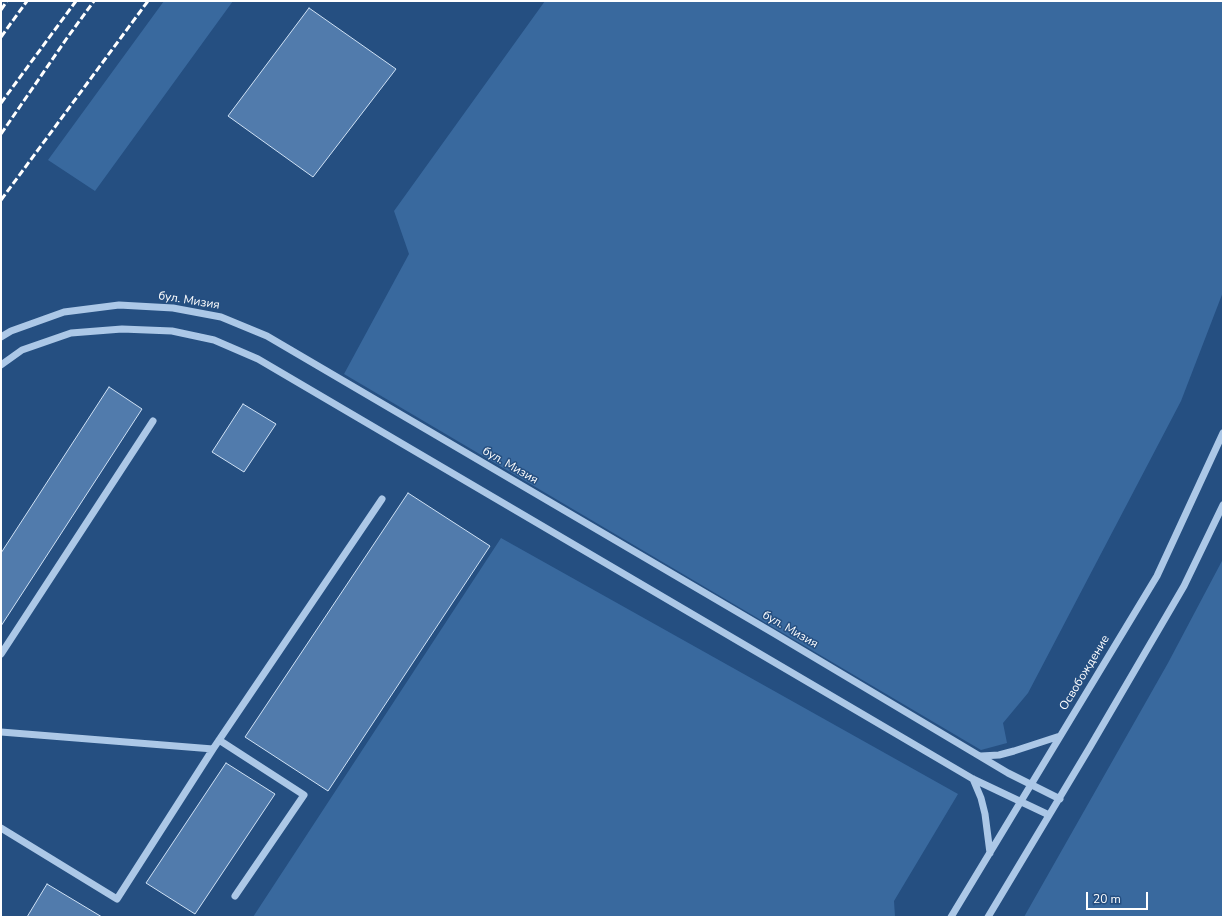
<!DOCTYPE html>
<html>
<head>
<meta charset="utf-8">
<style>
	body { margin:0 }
	#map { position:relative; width:1224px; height:918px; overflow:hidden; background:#254f81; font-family:"Nunito Sans",sans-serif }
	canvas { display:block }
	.frame { position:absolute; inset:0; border:2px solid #fff; pointer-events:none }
	.scale { position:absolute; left:1086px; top:892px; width:62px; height:18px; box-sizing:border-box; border:2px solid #fff; border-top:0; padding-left:5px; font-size:12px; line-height:14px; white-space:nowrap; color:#fff; -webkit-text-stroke:3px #254f81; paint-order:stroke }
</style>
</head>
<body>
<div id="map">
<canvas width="1224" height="918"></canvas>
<div class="frame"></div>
<div class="scale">20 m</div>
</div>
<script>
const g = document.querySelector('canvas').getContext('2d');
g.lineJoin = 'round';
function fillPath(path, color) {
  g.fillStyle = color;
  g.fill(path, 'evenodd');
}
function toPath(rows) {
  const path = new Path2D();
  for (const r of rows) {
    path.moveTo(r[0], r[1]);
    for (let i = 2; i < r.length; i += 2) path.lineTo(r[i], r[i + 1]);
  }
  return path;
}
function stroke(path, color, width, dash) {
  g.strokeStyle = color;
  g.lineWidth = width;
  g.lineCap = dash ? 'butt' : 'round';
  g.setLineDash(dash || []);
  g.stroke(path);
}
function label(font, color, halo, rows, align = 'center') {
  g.font = font + ' "Nunito Sans",sans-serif';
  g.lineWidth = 3;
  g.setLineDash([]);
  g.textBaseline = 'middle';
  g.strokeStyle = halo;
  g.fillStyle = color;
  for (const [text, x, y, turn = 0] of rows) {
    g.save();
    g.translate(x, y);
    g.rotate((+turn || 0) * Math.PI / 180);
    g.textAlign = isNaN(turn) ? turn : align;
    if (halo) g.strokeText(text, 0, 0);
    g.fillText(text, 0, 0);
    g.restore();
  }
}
fillPath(toPath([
	[164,1,233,1,95,191,48,160],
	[545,1,1223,1,1223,292,1181,401,1028,693,1003,723,1007,743,981,750,344,374,409,254,394,211],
	[501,538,958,794,894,901,895,917,253,917],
	[1223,559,1223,917,1024,917,1168,663]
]), '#39699e');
const building = toPath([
	[309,8,396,69,313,177,228,116,309,8],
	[109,387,142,409,1,626,1,553,109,387],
	[243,404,276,424,244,472,212,452,243,404],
	[408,493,490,546,328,791,245,737,408,493],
	[226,763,275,794,195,914,146,883,226,763],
	[47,884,102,917,27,917,47,884]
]);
fillPath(building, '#517bac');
stroke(building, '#d0e2f5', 1);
stroke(toPath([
	[1,337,11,331,64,312,119,305,173,308,221,317,267,336,775,634,1008,773,1060,799],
	[1,365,22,350,71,333,122,329,172,331,214,340,258,359,973,779,1049,815],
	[1,654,153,421],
	[1,732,213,749,382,499],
	[219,740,304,795,235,896],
	[981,756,999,755,1014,751,1060,736],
	[973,779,981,798,985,814,990,853],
	[1,828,117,899,213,749],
	[951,917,1157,576,1223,433],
	[988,917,1090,747,1184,586,1223,505]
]), '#acc8e7', 7);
stroke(toPath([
	[1,10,7,1],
	[1,37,27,1],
	[1,103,76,1],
	[1,134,67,38,94,1],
	[1,200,148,1]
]), '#fff', 3, [7, 3]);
label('12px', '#fff', '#254f81', [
	["бул. Мизия",189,301,9],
	["бул. Мизия",510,466,30],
	["бул. Мизия",790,630,30],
	["Освобождение",1085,673,-59]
]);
</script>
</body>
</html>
